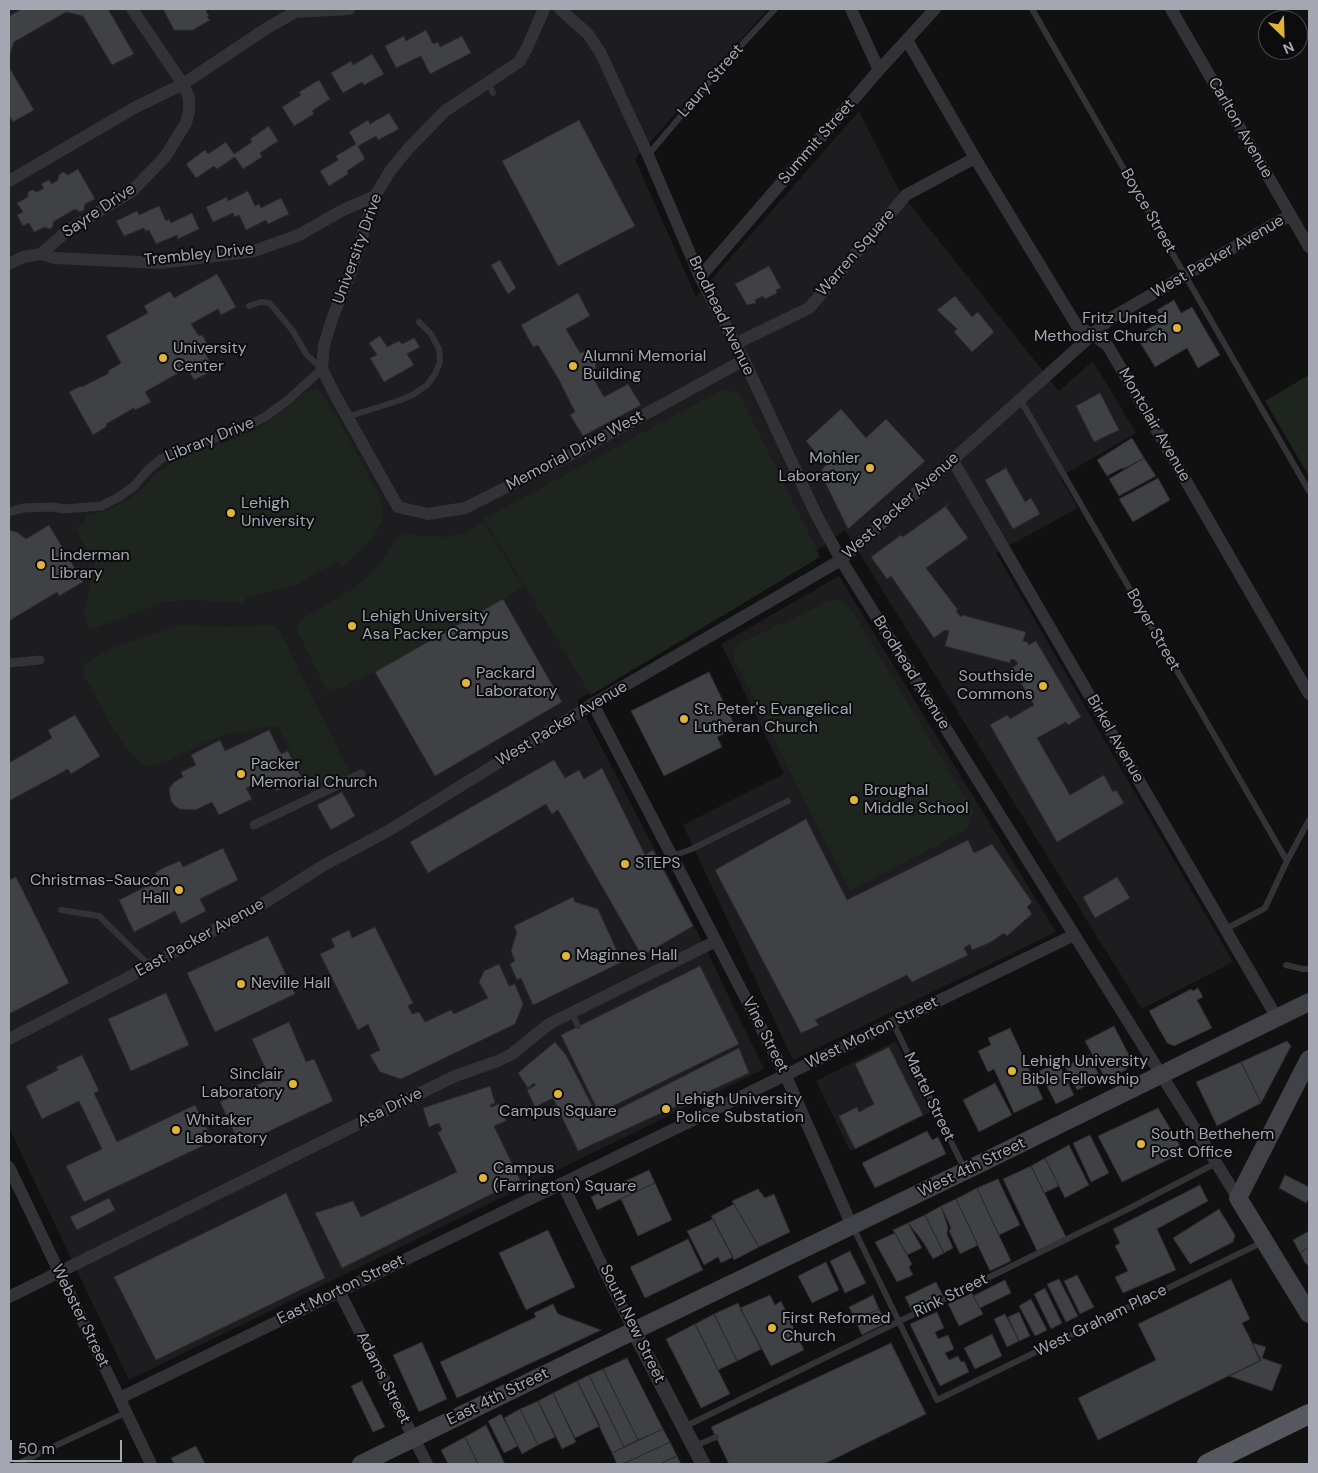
<!DOCTYPE html>
<html>
<head>
<meta charset="utf-8">
<style>
	body { margin:0 }
	#map { position:relative; width:1318px; height:1473px; overflow:hidden; background:#111112; font-family:"DM Sans",sans-serif }
	canvas { display:block }
	.frame { position:absolute; inset:0; border:10px solid #a4a7b2; pointer-events:none }
	.north { position:absolute; left:1258px; top:10px; width:50px; height:50px; box-sizing:border-box; background:#0c0c0d; border:1px solid #494a4f; border-radius:50%; rotate:156deg; font-size:14px; font-weight:700; line-height:20px; text-align:center; color:#a4a7b2 }
	.north::after { content:''; display:block; margin:auto; width:18px; height:22px; background:#e0b43c; clip-path:polygon(50% 0,100% 100%,50% 72%,0 100%) }
	.scale { position:absolute; left:10px; top:1440px; width:112px; height:22px; box-sizing:border-box; border:2px solid #a4a7b2; border-top:0; padding-left:6px; font-size:15px; line-height:18px; white-space:nowrap; color:#a4a7b2; -webkit-text-stroke:4px #0c0c0d; paint-order:stroke }
</style>
</head>
<body>
<div id="map">
<canvas width="1318" height="1473"></canvas>
<div class="frame"></div>
<div class="north">N</div>
<div class="scale">50 m</div>
</div>
<script>
const g = document.querySelector('canvas').getContext('2d');
g.lineJoin = 'round';
function fillPath(path, color) {
  g.fillStyle = color;
  g.fill(path, 'evenodd');
}
function toPath(rows) {
  const path = new Path2D();
  for (const r of rows) {
    path.moveTo(r[0], r[1]);
    for (let i = 2; i < r.length; i += 2) path.lineTo(r[i], r[i + 1]);
  }
  return path;
}
function stroke(path, color, width, dash) {
  g.strokeStyle = color;
  g.lineWidth = width;
  g.lineCap = dash ? 'butt' : 'round';
  g.setLineDash(dash || []);
  g.stroke(path);
}
function label(font, color, halo, rows, align = 'center') {
  g.font = font + ' "DM Sans",sans-serif';
  g.lineWidth = 4;
  g.setLineDash([]);
  g.textBaseline = 'middle';
  g.strokeStyle = halo;
  g.fillStyle = color;
  for (const [text, x, y, turn = 0] of rows) {
    g.save();
    g.translate(x, y);
    g.rotate((+turn || 0) * Math.PI / 180);
    g.textAlign = isNaN(turn) ? turn : align;
    if (halo) g.strokeText(text, 0, 0);
    g.fillText(text, 0, 0);
    g.restore();
  }
}
fillPath(toPath([
	[9,9,768,9,635,159,696,297,859,111,900,192,1059,391,1093,361,1136,433,1060,477,1078,508,996,553,1233,962,1142,1009,845,530,816,551,577,700,700,937,764,1069,129,1380,9,1128],
	[839,576,1056,932,793,1060,683,825,784,774,721,644],
	[896,1041,931,1112,850,1151,816,1081]
]), '#1d1d1f');
fillPath(toPath([
	[1309,375,1309,476,1265,401],
	[317,388,338,418,382,502,382,523,369,542,343,567,339,561,295,585,246,597,245,603,188,600,165,602,89,630,84,613,93,574,94,562,75,528,84,524,86,516,112,508,126,501,142,489,156,473,189,452,223,443,245,435,262,426,291,405,304,393],
	[723,389,739,393,820,557,591,695,484,519],
	[484,522,523,587,375,672,328,693,297,629,301,619,342,596,363,581,382,561,402,532,423,536,444,537,467,532],
	[832,600,844,601,848,605,974,812,966,830,850,891,733,658,734,646],
	[180,625,229,627,270,625,279,629,351,776,312,795,278,726,263,727,250,732,235,731,211,740,162,764,145,766,130,752,115,732,83,674,85,663,110,649]
]), '#1e251f');
const building = toPath([
	[22,9,108,9,134,54,112,65,83,16,66,12,14,42,9,57,9,16,22,9],
	[163,9,208,9,206,11,209,16,207,17,210,20,193,30,174,30,163,9],
	[426,30,433,44,438,42,440,47,462,36,471,53,430,74,421,56,396,68,385,46,404,36,406,41,426,30],
	[372,54,384,74,364,85,362,82,343,93,331,73,351,61,353,65,372,54],
	[9,67,34,110,13,122,9,115,9,67],
	[319,80,330,99,312,111,314,114,294,126,282,107,301,95,299,92,319,80],
	[389,113,399,129,378,140,376,136,358,146,365,159,347,171,348,174,329,186,320,171,338,160,336,156,356,144,349,132,368,120,370,124,389,113],
	[579,120,635,226,558,266,502,161,579,120],
	[269,126,278,141,260,153,262,157,243,169,235,157,217,169,214,166,196,178,186,164,205,150,208,154,226,142,234,154,252,142,250,139,269,126],
	[78,169,95,199,85,204,84,210,80,212,75,209,53,222,53,227,49,229,45,227,34,232,29,223,23,226,17,215,23,212,17,203,28,197,28,192,32,190,37,192,44,188,41,184,49,180,52,184,58,180,59,175,63,172,68,175,78,169],
	[248,191,255,206,259,204,261,208,281,198,289,214,268,224,266,220,246,230,239,215,235,217,233,213,213,222,206,207,227,197,228,201,248,191],
	[159,206,166,221,169,219,171,223,192,213,199,229,178,239,177,235,156,244,149,230,145,231,144,228,124,236,116,221,137,211,139,215,159,206],
	[500,260,516,288,508,294,491,265,500,260],
	[769,266,781,288,776,290,777,293,765,299,763,296,755,300,756,303,747,305,735,284,769,266],
	[217,274,236,307,221,315,218,309,191,324,198,335,203,336,208,346,208,351,205,353,214,370,194,380,187,368,145,392,151,402,135,410,134,408,106,424,107,426,93,435,69,392,81,386,82,387,109,373,108,371,121,363,106,336,148,313,144,306,158,298,170,291,174,298,217,274],
	[578,293,590,316,566,329,580,353,587,351,593,353,595,358,596,369,591,374,604,397,628,384,641,405,583,436,570,415,575,412,559,380,538,345,533,347,521,325,578,293],
	[955,296,972,317,978,312,994,332,972,352,954,332,957,329,937,310,955,296],
	[1174,300,1181,313,1192,307,1220,355,1198,368,1187,348,1155,367,1136,336,1163,320,1157,310,1174,300],
	[380,336,387,347,399,341,402,344,414,338,420,347,407,354,414,365,384,382,370,358,377,355,369,343,380,336],
	[1100,393,1119,430,1094,442,1076,406,1100,393],
	[841,409,866,438,886,419,925,461,848,529,820,472,826,465,806,441,841,409],
	[1132,438,1144,458,1123,469,1122,468,1107,476,1097,460,1132,438],
	[1144,458,1156,476,1119,496,1109,479,1144,458],
	[1006,468,1025,502,1031,498,1040,514,1013,529,985,480,1006,468],
	[1158,478,1170,500,1133,522,1119,499,1158,478],
	[950,503,946,507,968,538,926,568,958,610,956,611,960,616,961,617,962,615,1026,632,1023,641,1027,642,1029,645,1036,641,1081,717,1068,725,1066,722,1037,738,1070,795,1104,775,1113,792,1116,790,1124,803,1057,842,990,725,1007,715,1010,719,1034,705,1012,668,1018,664,1015,660,1011,659,1010,663,945,646,949,631,945,630,934,638,891,576,887,579,871,557,901,535,903,537,950,503],
	[49,525,83,582,59,596,57,592,9,621,9,530,17,532,26,539,49,525],
	[503,599,562,702,435,776,375,672,503,599],
	[709,672,736,728,717,737,722,747,664,776,631,711,709,672],
	[75,715,100,756,71,774,68,769,9,801,9,763,52,738,48,730,75,715],
	[269,730,281,754,288,751,302,778,276,791,269,777,246,788,252,799,219,815,212,802,195,810,179,809,174,805,171,801,169,789,174,782,183,777,181,772,196,765,191,755,220,740,225,751,269,730],
	[554,760,565,778,579,770,584,779,602,768,645,855,653,850,693,926,642,956,558,810,552,814,546,804,428,873,410,842,554,760],
	[342,792,355,816,331,830,317,805,342,792],
	[806,819,847,900,968,840,974,853,992,844,1032,902,1027,907,1032,914,1007,936,1004,933,991,942,972,950,970,944,964,948,968,955,912,982,907,975,815,1020,819,1025,801,1033,715,870,806,819],
	[223,848,238,880,200,899,206,911,181,924,175,911,134,932,119,900,159,880,155,873,163,868,180,861,183,867,223,848],
	[16,877,69,983,9,1014,9,880,16,877],
	[1117,877,1130,898,1095,918,1083,897,1117,877],
	[573,897,575,902,598,909,622,962,533,1005,521,978,517,980,510,964,515,961,511,951,517,932,514,926,573,897],
	[375,927,413,1003,408,1006,412,1014,419,1012,425,1022,451,1010,454,1014,488,998,479,982,484,971,499,964,509,986,515,984,523,1004,515,1024,401,1079,380,1072,370,1055,380,1050,368,1024,358,1030,320,954,335,947,331,939,349,930,352,938,375,927],
	[268,936,295,994,215,1032,187,973,268,936],
	[700,966,739,1044,599,1113,561,1035,700,966],
	[1198,988,1203,997,1197,1000,1212,1028,1174,1046,1167,1043,1149,1011,1191,989,1193,991,1198,988],
	[166,993,189,1045,131,1071,108,1019,166,993],
	[289,1022,306,1062,314,1059,333,1101,240,1145,220,1102,270,1079,252,1039,289,1022],
	[1114,1026,1132,1061,1126,1070,1106,1080,1085,1041,1114,1026],
	[1010,1028,1043,1099,1014,1113,994,1069,988,1072,978,1051,991,1045,988,1038,1010,1028],
	[1287,1041,1291,1046,1261,1103,1241,1062,1287,1041],
	[555,1042,566,1055,599,1119,739,1048,749,1073,578,1151,553,1098,535,1107,527,1090,536,1085,534,1083,528,1088,518,1073,555,1042],
	[889,1047,923,1115,855,1149,839,1116,857,1107,859,1112,874,1104,855,1064,889,1047],
	[82,1055,99,1091,94,1093,117,1142,195,1105,213,1141,84,1202,66,1166,102,1149,79,1101,42,1119,26,1086,58,1070,56,1067,82,1055],
	[1089,1055,1101,1079,1077,1090,1065,1066,1089,1055],
	[1058,1062,1074,1095,1056,1104,1039,1071,1058,1062],
	[1241,1062,1261,1103,1217,1126,1196,1082,1241,1062],
	[995,1083,1012,1115,979,1132,963,1100,995,1083],
	[490,1086,495,1103,490,1105,491,1107,499,1104,506,1121,494,1126,520,1180,342,1268,315,1213,353,1201,361,1217,457,1172,438,1133,442,1130,439,1123,429,1127,423,1108,490,1086],
	[1158,1108,1184,1152,1122,1182,1098,1136,1158,1108],
	[927,1131,932,1140,938,1137,946,1154,875,1188,862,1163,927,1131],
	[1090,1135,1109,1173,1091,1182,1073,1143,1090,1135],
	[1069,1145,1089,1185,1065,1198,1045,1158,1069,1145],
	[1045,1158,1059,1186,1044,1193,1031,1166,1045,1158],
	[1031,1166,1066,1237,1037,1251,1003,1179,1031,1166],
	[649,1170,655,1183,597,1210,591,1197,649,1170],
	[1285,1175,1309,1187,1309,1197,1306,1203,1279,1188,1285,1175],
	[998,1179,1020,1225,999,1235,977,1188,998,1179],
	[655,1183,672,1220,638,1236,621,1199,655,1183],
	[1200,1185,1208,1201,1157,1229,1176,1270,1123,1293,1115,1277,1128,1271,1115,1246,1120,1243,1113,1229,1200,1185],
	[977,1188,1011,1261,990,1271,956,1199,977,1188],
	[758,1189,765,1198,774,1194,790,1232,759,1247,732,1201,758,1189],
	[286,1193,325,1278,156,1360,114,1277,286,1193],
	[109,1198,115,1210,77,1230,70,1217,109,1198],
	[956,1199,978,1245,960,1254,949,1231,951,1228,941,1206,956,1199],
	[734,1204,759,1247,734,1260,711,1216,734,1204],
	[941,1206,948,1227,947,1234,953,1248,944,1253,925,1215,941,1206],
	[1219,1209,1235,1235,1233,1242,1190,1264,1173,1238,1219,1209],
	[925,1215,944,1253,933,1259,923,1242,908,1223,925,1215],
	[713,1219,733,1257,721,1263,718,1257,704,1265,687,1231,713,1219],
	[908,1223,922,1248,907,1255,893,1230,908,1223],
	[548,1230,575,1287,526,1310,499,1253,548,1230],
	[1309,1231,1309,1247,1300,1253,1293,1240,1309,1231],
	[895,1233,912,1264,909,1267,913,1275,897,1282,875,1242,895,1233],
	[688,1239,703,1270,645,1298,630,1267,688,1239],
	[1309,1247,1309,1264,1308,1265,1305,1263,1300,1253,1309,1247],
	[850,1251,866,1283,845,1293,830,1261,850,1251],
	[826,1262,839,1290,812,1303,798,1276,826,1262],
	[1077,1275,1094,1307,1080,1314,1064,1281,1077,1275],
	[1059,1279,1078,1316,1066,1322,1047,1284,1059,1279],
	[1231,1279,1250,1319,1242,1323,1261,1360,1098,1440,1078,1398,1156,1360,1138,1324,1231,1279],
	[1005,1280,1011,1293,980,1308,973,1296,1005,1280],
	[936,1282,943,1296,912,1311,905,1297,936,1282],
	[1045,1288,1062,1323,1051,1329,1034,1294,1045,1288],
	[972,1293,983,1314,959,1326,948,1304,972,1293],
	[770,1295,775,1305,781,1301,804,1350,771,1366,740,1308,770,1295],
	[873,1295,879,1309,855,1320,849,1307,873,1295],
	[1031,1299,1047,1330,1035,1336,1019,1306,1031,1299],
	[738,1303,761,1349,737,1361,714,1314,738,1303],
	[553,1304,558,1314,601,1330,457,1398,440,1362,536,1317,534,1313,553,1304],
	[879,1309,886,1323,862,1335,855,1320,879,1309],
	[937,1312,944,1328,935,1332,938,1339,948,1335,954,1349,945,1353,949,1360,958,1356,961,1362,964,1361,969,1372,940,1386,910,1324,937,1312],
	[1019,1312,1030,1336,1019,1341,1008,1317,1019,1312],
	[714,1314,737,1361,718,1370,695,1324,714,1314],
	[1005,1314,1019,1341,1007,1347,994,1319,1005,1314],
	[695,1324,730,1394,701,1408,666,1339,695,1324],
	[992,1334,1002,1356,975,1369,964,1348,992,1334],
	[422,1342,447,1399,419,1412,393,1355,422,1342],
	[891,1343,926,1414,824,1464,729,1464,711,1427,891,1343],
	[1252,1343,1266,1347,1262,1358,1282,1365,1272,1391,1229,1376,1260,1361,1252,1343],
	[627,1358,663,1429,638,1440,603,1369,627,1358],
	[603,1369,638,1440,624,1447,589,1375,603,1369],
	[589,1375,624,1447,612,1453,577,1381,589,1375],
	[362,1381,385,1427,373,1432,351,1386,362,1381],
	[577,1381,600,1426,575,1438,553,1393,577,1381],
	[553,1393,576,1442,562,1449,538,1401,553,1393],
	[538,1401,555,1437,538,1445,520,1409,538,1401],
	[520,1409,538,1445,522,1454,504,1418,520,1409],
	[501,1414,518,1446,504,1453,488,1421,501,1414],
	[486,1425,505,1464,478,1464,465,1437,486,1425],
	[663,1429,670,1442,623,1464,617,1464,612,1453,663,1429],
	[465,1437,478,1464,448,1464,441,1450,465,1437],
	[670,1442,677,1456,660,1464,623,1464,670,1442],
	[196,1446,205,1464,174,1464,171,1458,196,1446],
	[677,1456,681,1464,660,1464,677,1456]
]);
fillPath(building, '#404145');
stroke(building, '#2c2b2e', 1);
stroke(toPath([
	[1032,9,1309,491],
	[488,83,493,93],
	[648,155,733,54,775,9],
	[249,306,261,302,269,303,273,307,293,331,306,354,322,369],
	[1020,399,1287,861],
	[347,417,401,400,414,394,427,385,435,374,440,362,439,349,431,334,419,322],
	[672,856,692,849,788,801],
	[61,910,99,916,149,965],
	[1226,929,1265,908,1287,861,1309,820],
	[1286,965,1303,969,1309,969],
	[572,1014,578,1026],
	[893,1023,965,1170],
	[853,1227,937,1400,1263,1242],
	[684,1427,1126,1210,1216,1163],
	[695,1446,716,1437],
	[17,1464,127,1412]
]), '#333337', 6);
stroke(toPath([
	[9,512,23,508,53,507,64,509,101,506,119,497,134,486,148,470,161,459,176,451,237,431,265,417,287,401,322,369],
	[9,663,40,660],
	[254,825,361,774]
]), '#333337', 9);
stroke(toPath([
	[544,9,527,48,519,62,445,111,408,149,390,171,375,196,351,272,333,316,324,345,322,369,335,395,398,507,428,514,465,508,576,452,744,360],
	[560,9,588,34,600,52,648,155,700,277,744,360,816,514,841,560,1238,1198],
	[851,9,879,70],
	[1171,9,1309,247],
	[907,40,975,158,1077,326,1092,334,1108,346,1309,694],
	[9,181,134,108,183,84,267,28,295,12,349,9],
	[41,254,55,258,160,263,254,251,299,235,341,211,375,196],
	[9,264,23,257,41,254,67,231,131,192,165,157,186,123,189,111,189,98,183,84,132,9],
	[700,277,879,70,935,9],
	[735,344,809,308,906,195,975,158],
	[952,459,1277,1018],
	[593,704,785,1074,852,1226],
	[9,1039,129,977,269,900,324,865,388,831,593,704,841,560,1111,318,1290,215],
	[9,1167,151,1464],
	[562,1183,634,1331],
	[339,1291,427,1464],
	[9,1297,455,1076,498,1061,512,1054,549,1024,716,941],
	[120,1398,1074,935]
]), '#333337', 12);
stroke(toPath([
	[634,1331,703,1464]
]), '#333337', 15);
stroke(toPath([
	[1309,1059,1238,1198,1309,1314],
	[361,1464,619,1338,965,1171,1309,1002]
]), '#414247', 18);
stroke(toPath([
	[1207,1464,1309,1414]
]), '#57585f', 20);
for (const [x, y, r, color] of [
	[1177,328,5,"#e0b43c"],
	[163,358,5,"#e0b43c"],
	[573,366,5,"#e0b43c"],
	[870,468,5,"#e0b43c"],
	[231,513,5,"#e0b43c"],
	[41,565,5,"#e0b43c"],
	[352,626,5,"#e0b43c"],
	[466,683,5,"#e0b43c"],
	[1043,686,5,"#e0b43c"],
	[684,719,5,"#e0b43c"],
	[241,774,5,"#e0b43c"],
	[854,800,5,"#e0b43c"],
	[625,864,5,"#e0b43c"],
	[179,890,5,"#e0b43c"],
	[566,956,5,"#e0b43c"],
	[241,984,5,"#e0b43c"],
	[1012,1071,5,"#e0b43c"],
	[293,1084,5,"#e0b43c"],
	[558,1094,5,"#e0b43c"],
	[666,1109,5,"#e0b43c"],
	[176,1130,5,"#e0b43c"],
	[1141,1144,5,"#e0b43c"],
	[483,1178,5,"#e0b43c"],
	[772,1328,5,"#e0b43c"]
]) {
  const dot = new Path2D();
  dot.arc(x, y, r, 0, 2 * Math.PI);
  g.fillStyle = color;
  g.fill(dot);
  stroke(dot, '#0c0c0d', 2);
}
label('16px', '#a4a7b2', '#0c0c0d', [
	["Laury Street",711,81,-49],
	["Carlton Avenue",1240,128,60],
	["Summit Street",817,142,-49],
	["Sayre Drive",99,211,-34],
	["Boyce Street",1148,211,60],
	["University Drive",358,249,-70],
	["Warren Square",856,253,-49],
	["Trembley Drive",199,255,-6],
	["West Packer Avenue",1218,257,-30],
	["Brodhead Avenue",721,316,64],
	["Montclair Avenue",1154,425,60],
	["Library Drive",210,440,-22],
	["Memorial Drive West",575,451,-28],
	["West Packer Avenue",901,506,-42],
	["Boyer Street",1153,630,60],
	["Brodhead Avenue",911,673,58],
	["West Packer Avenue",562,724,-31],
	["Birkel Avenue",1115,739,60],
	["East Packer Avenue",200,938,-29],
	["West Morton Street",872,1033,-26],
	["Vine Street",765,1035,63],
	["Martel Street",929,1097,64],
	["Asa Drive",390,1108,-26],
	["West 4th Street",972,1168,-26],
	["East Morton Street",341,1290,-26],
	["Rink Street",951,1296,-26],
	["Webster Street",80,1316,64],
	["West Graham Place",1101,1321,-26],
	["South New Street",632,1324,64],
	["Adams Street",383,1378,63],
	["East 4th Street",498,1397,-26]
]);
label('16px', '#a4a7b2', '#0c0c0d', [
	["Fritz United",1167,319,"right"],
	["Methodist Church",1167,337,"right"],
	["University",173,349],
	["Center",173,367],
	["Alumni Memorial",583,357],
	["Building",583,375],
	["Mohler",860,459,"right"],
	["Laboratory",860,477,"right"],
	["Lehigh",241,504],
	["University",241,522],
	["Linderman",51,556],
	["Library",51,574],
	["Lehigh University",362,617],
	["Asa Packer Campus",362,635],
	["Packard",476,674],
	["Laboratory",476,692],
	["Southside",1033,677,"right"],
	["Commons",1033,695,"right"],
	["St. Peter's Evangelical",694,710],
	["Lutheran Church",694,728],
	["Packer",251,765],
	["Memorial Church",251,783],
	["Broughal",864,791],
	["Middle School",864,809],
	["STEPS",635,864],
	["Christmas-Saucon",169,881,"right"],
	["Hall",169,899,"right"],
	["Maginnes Hall",576,956],
	["Neville Hall",251,984],
	["Lehigh University",1022,1062],
	["Bible Fellowship",1022,1080],
	["Sinclair",283,1075,"right"],
	["Laboratory",283,1093,"right"],
	["Lehigh University",676,1100],
	["Police Substation",676,1118],
	["Campus Square",558,1112,"center"],
	["Whitaker",186,1121],
	["Laboratory",186,1139],
	["South Bethehem",1151,1135],
	["Post Office",1151,1153],
	["Campus",493,1169],
	["(Farrington) Square",493,1187],
	["First Reformed",782,1319],
	["Church",782,1337]
], 'left');
</script>
</body>
</html>
